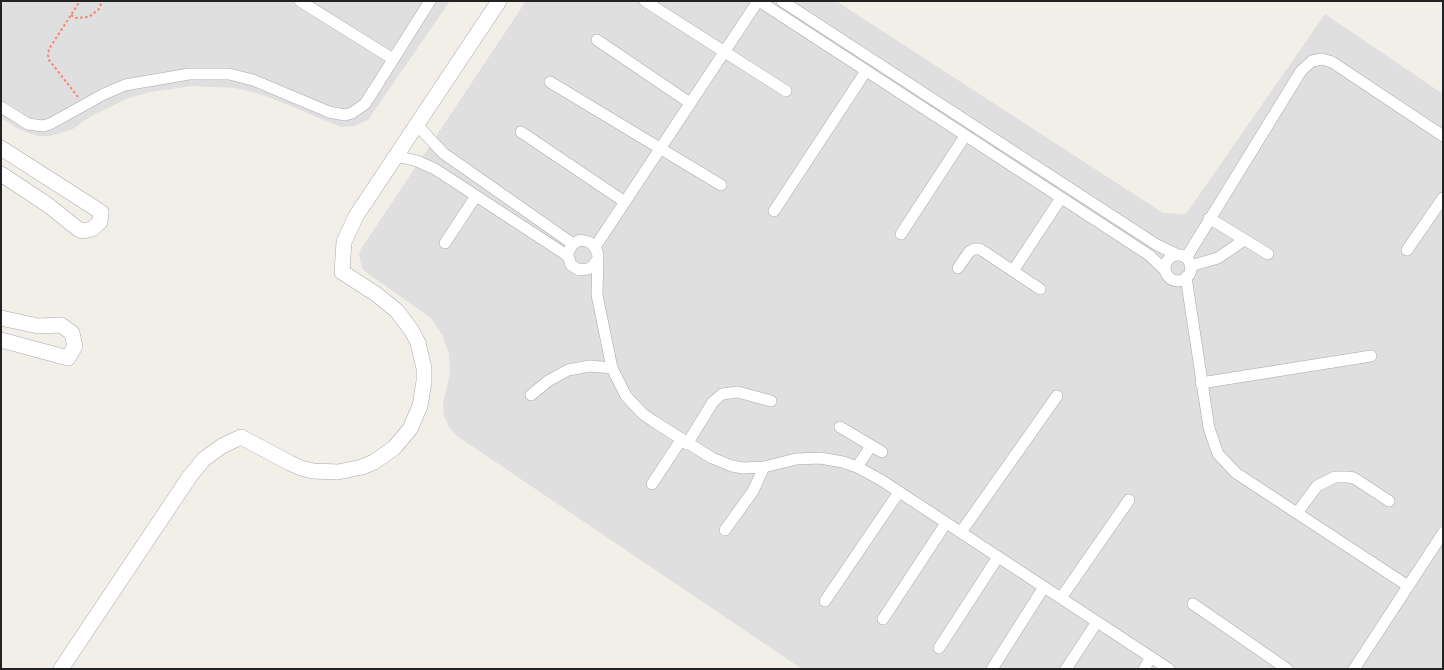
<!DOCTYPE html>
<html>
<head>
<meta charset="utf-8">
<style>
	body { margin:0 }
	#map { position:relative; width:1444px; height:670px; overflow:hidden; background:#f2efe9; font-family:Karla,sans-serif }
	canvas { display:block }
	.frame { position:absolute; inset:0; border:2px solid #222; pointer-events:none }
</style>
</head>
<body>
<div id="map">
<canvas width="1444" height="670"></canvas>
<div class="frame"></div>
</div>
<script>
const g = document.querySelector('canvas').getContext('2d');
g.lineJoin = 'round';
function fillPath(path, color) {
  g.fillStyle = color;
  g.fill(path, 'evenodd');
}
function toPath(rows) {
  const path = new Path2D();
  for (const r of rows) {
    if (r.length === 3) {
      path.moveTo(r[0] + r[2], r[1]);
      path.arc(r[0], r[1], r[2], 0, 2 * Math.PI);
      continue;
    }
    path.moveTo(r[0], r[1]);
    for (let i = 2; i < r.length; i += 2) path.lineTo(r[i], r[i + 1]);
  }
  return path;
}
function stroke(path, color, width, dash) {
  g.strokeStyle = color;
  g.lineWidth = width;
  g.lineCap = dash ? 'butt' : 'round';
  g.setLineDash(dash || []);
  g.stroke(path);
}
fillPath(toPath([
	[1,1,450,1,368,120,354,126,341,127,276,100,256,93,235,88,192,86,150,92,129,98,91,116,73,129,50,136,38,136,18,129,1,118],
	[526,1,836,1,1163,213,1186,214,1325,14,1443,94,1443,669,802,669,457,436,449,427,444,416,443,404,450,373,449,354,442,335,431,318,367,273,362,268,359,255,361,249]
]), '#e0dfdf');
const minor = toPath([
	[300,1,393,59],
	[645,1,786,91],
	[759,1,1149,255,1165,270],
	[782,1,1157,245,1178,255],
	[597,40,690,103],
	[550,82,721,185],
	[1,107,28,124,43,126,50,124,104,94,125,85,189,74,229,74,253,80,329,112,345,115,352,113,365,104,430,1],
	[417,125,443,153,573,244],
	[521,132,625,202],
	[396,156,417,161,435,169,568,256],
	[774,211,866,71],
	[1209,218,1268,254],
	[901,234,965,136],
	[445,243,476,196],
	[595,247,758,1],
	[1407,250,1443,198],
	[1178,268,13],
	[1186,258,1301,71,1312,61,1322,59,1332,62,1443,136],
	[597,260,592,267,588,269,579,270,571,265,568,256,568,252,573,244,580,240,589,242,595,247,598,255,597,295,612,368,626,396,643,414,653,421,712,458,732,466,743,468,764,467,796,459,820,458,843,462,857,467,881,480,1169,669],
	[1190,266,1218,258,1244,240],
	[958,268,969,252,974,249,980,249,1040,289],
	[1013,271,1061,198],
	[1186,277,1209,428,1218,454,1236,473,1408,586],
	[1201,383,1371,356],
	[531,395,548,381,568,370,590,366,612,368],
	[840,427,882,452],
	[687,444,713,402,722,394,738,392,771,401],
	[857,467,871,446],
	[652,484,681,440],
	[1297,513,1317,486,1335,477,1348,477,1354,478,1389,501],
	[725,530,753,491,764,467],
	[961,532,1057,396],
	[1061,598,1129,500],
	[825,601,899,492],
	[1193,604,1287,669],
	[883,619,946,523],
	[939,648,998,557],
	[992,669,1044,587],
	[1066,669,1097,622],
	[1144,669,1151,657],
	[1354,669,1443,533]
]);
const tertiary = toPath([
	[1,148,101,212,100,222,92,229,83,231,78,229,48,205,1,174],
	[1,318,38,326,61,325,72,333,75,346,68,358,1,340],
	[61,669,190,476,204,459,222,446,241,437,290,463,301,468,313,471,338,472,362,467,374,462,394,448,410,429,420,406,424,381,424,368,418,343,412,331,397,311,376,294,342,272,344,242,356,216,499,1]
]);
stroke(minor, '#a9a9a9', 12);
stroke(tertiary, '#a9a9a9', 16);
stroke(toPath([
	[71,15,76,18,89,17,99,9,102,1],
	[78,97,49,60,48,55,49,49,80,1]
]), '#fa8072', 2, [2.5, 2.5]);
stroke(minor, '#fff', 11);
stroke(tertiary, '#fff', 15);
</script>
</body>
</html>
